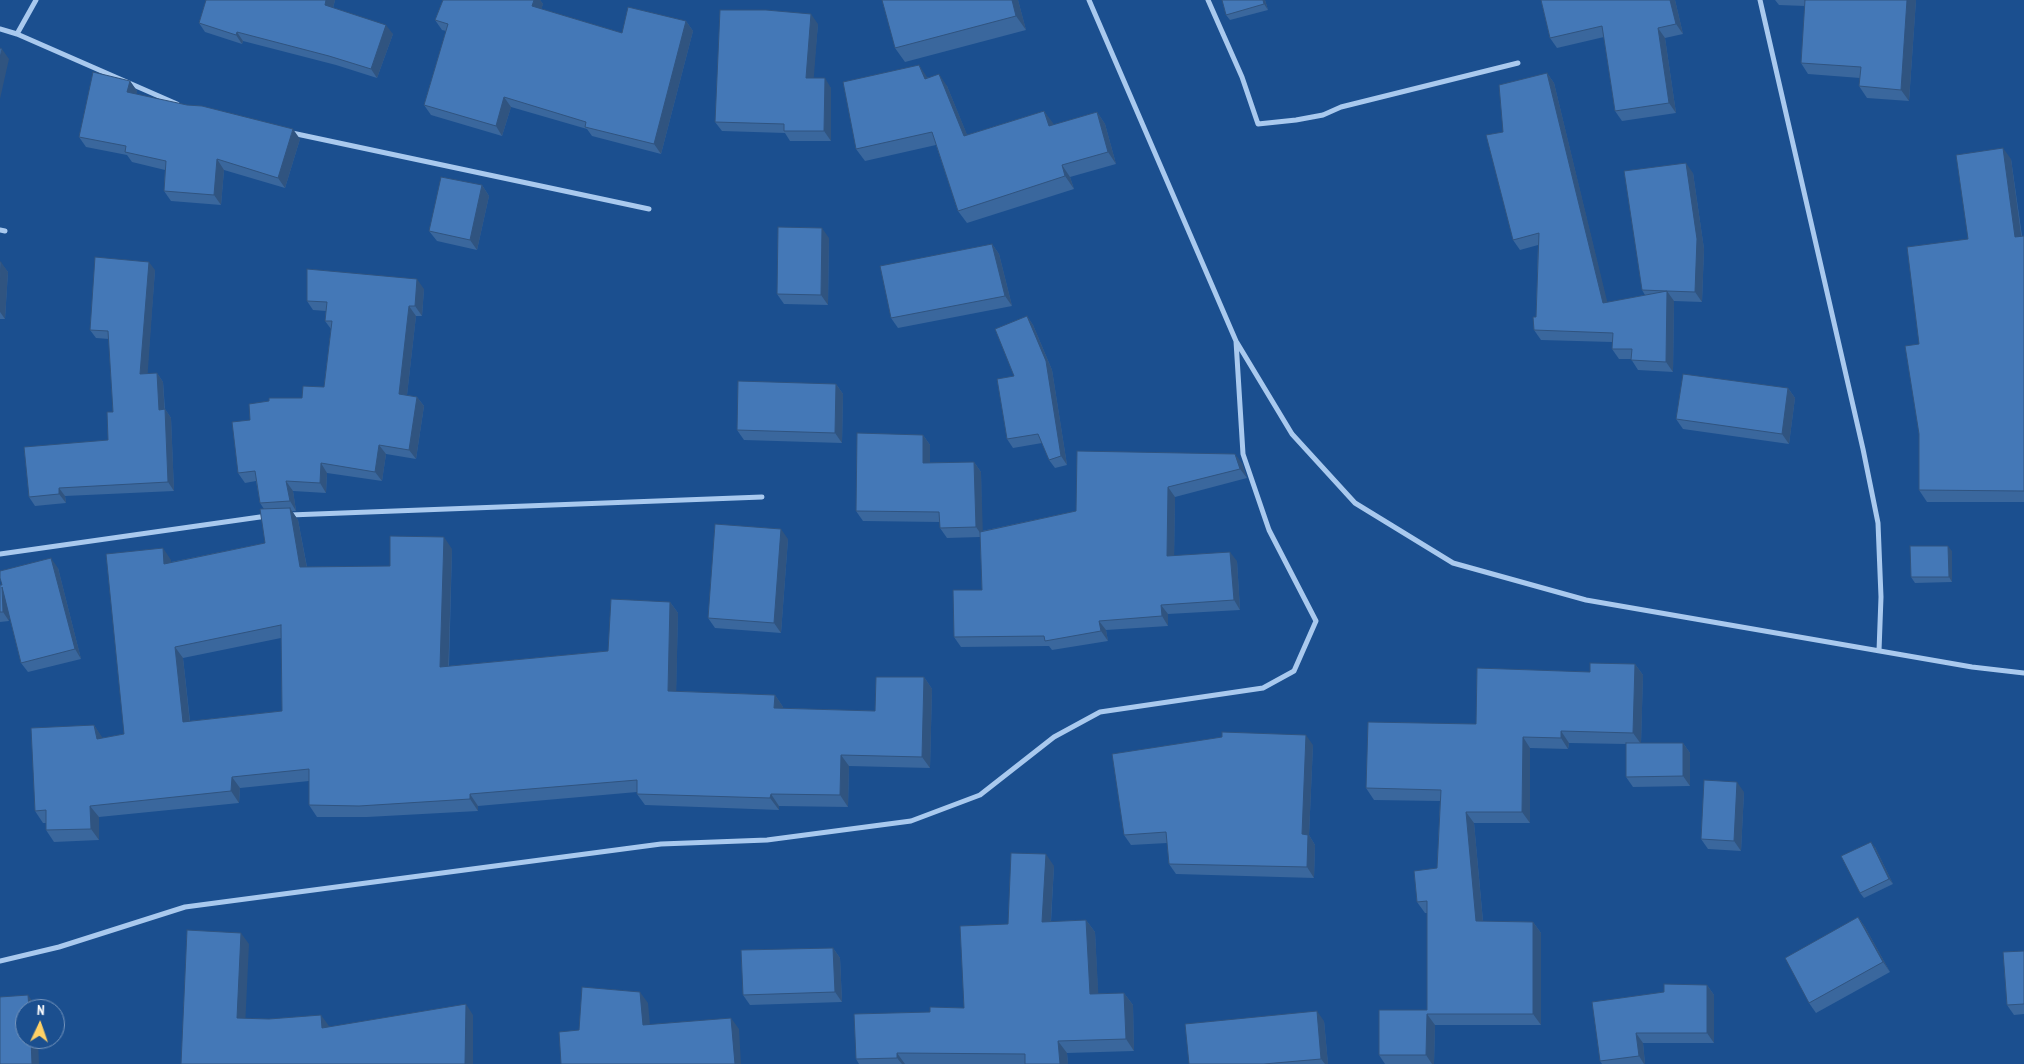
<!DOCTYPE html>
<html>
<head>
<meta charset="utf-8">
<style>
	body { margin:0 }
	#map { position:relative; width:2024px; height:1064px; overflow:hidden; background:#1b4f8f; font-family:"PT Sans Narrow",sans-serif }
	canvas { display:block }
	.north { position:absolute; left:15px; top:999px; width:50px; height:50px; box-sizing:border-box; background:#1b4f8f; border:1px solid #7695bc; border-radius:50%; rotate:3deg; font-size:14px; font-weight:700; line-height:20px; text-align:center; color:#fff }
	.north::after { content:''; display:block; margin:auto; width:18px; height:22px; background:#ffd166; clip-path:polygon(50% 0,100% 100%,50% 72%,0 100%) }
</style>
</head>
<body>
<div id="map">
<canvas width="2024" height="1064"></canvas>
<div class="north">N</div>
</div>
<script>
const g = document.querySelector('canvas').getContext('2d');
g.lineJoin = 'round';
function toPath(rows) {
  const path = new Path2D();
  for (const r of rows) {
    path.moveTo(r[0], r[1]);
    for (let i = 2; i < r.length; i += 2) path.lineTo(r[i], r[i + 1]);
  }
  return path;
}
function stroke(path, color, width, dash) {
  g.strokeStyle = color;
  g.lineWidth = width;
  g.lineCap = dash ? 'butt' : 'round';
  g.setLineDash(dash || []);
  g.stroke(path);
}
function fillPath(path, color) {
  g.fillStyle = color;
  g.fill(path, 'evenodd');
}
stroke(toPath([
	[1089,0,1236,341,1292,434,1355,503,1453,563,1586,600,1972,667,2024,673],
	[1208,0,1242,77,1258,124,1296,120,1323,115,1341,107,1518,63],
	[1760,0,1863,449,1878,523,1881,597,1879,651],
	[0,29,17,34,177,104],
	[17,34,36,0],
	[292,133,649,209],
	[0,230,5,231],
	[290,515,762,497],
	[0,554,267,516],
	[0,961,59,947,185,907,661,844,767,840,911,821,980,795,1054,737,1100,712,1263,688,1294,671,1316,621,1269,530,1243,454,1236,341]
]), '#a9c9ee', 5);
fillPath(toPath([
	[206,0,335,0,333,8,393,34,377,78,336,65,243,41,242,44,205,32,199,23],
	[443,0,540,0,543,4,541,9,622,33,686,21,693,31,661,154,592,136,587,129,511,107,502,136,431,115,424,105,446,31,442,30,435,20],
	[1018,0,1026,30,905,62,895,48],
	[1265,0,1268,10,1230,20,1226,15],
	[1541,0,1675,0,1683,34,1665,38,1676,113,1622,121,1615,111,1604,37,1557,48,1550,38],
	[1775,0,1916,0,1909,101,1867,98,1859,86,1860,78,1808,74,1801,63,1805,6,1779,5],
	[818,24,813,78,831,88,831,141,790,141,785,133,722,131,715,122],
	[1547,73,1554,83,1607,303,1645,295,1642,290,1693,173,1704,249,1702,302,1674,301,1673,372,1638,370,1631,359,1619,359,1612,349,1612,342,1541,340,1534,330,1536,317,1538,245,1520,250,1513,240,1503,132],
	[927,77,928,78,947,86,967,135,1044,111,1053,125,1097,112,1105,124,1116,164,1070,177,1074,189,967,223,958,211,936,145,865,161,856,149],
	[130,81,137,91,136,94,300,139,285,188,224,170,221,205,171,201,164,191,165,170,132,162,127,155,86,147,79,137],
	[2011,159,2022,236,2024,236,2024,502,1927,502,1919,490,1968,239],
	[482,185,489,196,477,250,437,241,429,231],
	[829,238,828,305,784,304,777,294],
	[992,244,999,254,1012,306,898,328,891,318],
	[0,262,8,272,5,319,0,319],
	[155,270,147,374,157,373,163,382,165,409,171,418,174,491,65,496,66,503,35,506,29,497,108,440,113,412,109,339,96,338,90,330],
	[424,289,422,316,416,316,407,395,417,397,424,406,416,459,386,454,382,481,327,473,326,493,293,491,296,511,292,511,298,520,307,567,390,566,452,549,449,666,608,651,670,602,678,613,676,691,775,695,783,707,783,708,875,711,924,677,932,689,930,768,849,766,848,807,779,806,779,810,645,805,637,794,637,792,478,806,478,811,367,817,317,817,309,805,309,781,240,788,239,803,99,817,99,840,54,842,46,830,46,823,43,823,35,811,94,725,102,738,124,734,171,560,171,562,265,543,264,509,260,503,256,481,245,483,238,473,250,420,302,398,324,387,331,329,325,321,326,311,313,310,307,301],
	[281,638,282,711,190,721,183,658],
	[1027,316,1033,325,1052,370,1067,465,1055,468,1049,460,1042,443,1013,448,1007,439],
	[836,384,843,394,842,443,744,440,737,430],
	[1788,388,1795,398,1789,444,1683,429,1676,419],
	[923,435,930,445,930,463,974,462,981,472,982,531,1076,511,1242,463,1247,478,1175,497,1174,556,1237,561,1240,610,1168,614,1168,626,1106,630,1108,641,1052,650,1049,646,961,647,954,637,982,590,980,537,947,538,940,528,940,522,863,521,856,511],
	[788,539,781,633,715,628,708,618],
	[1952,551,1952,582,1915,583,1911,577],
	[58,568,81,659,28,672,21,663,9,615,9,621,0,622,0,585],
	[1635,664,1643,675,1641,743,1683,743,1690,753,1690,786,1633,787,1626,777,1626,744,1569,743,1568,749,1530,748,1530,823,1474,823,1483,921,1533,922,1541,933,1541,1025,1435,1025,1434,1064,1385,1064,1379,1055,1427,1010,1427,913,1425,913,1417,902,1437,868,1440,801,1374,800,1366,788,1476,724,1590,672],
	[1313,745,1309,835,1315,845,1314,878,1176,874,1169,864,1167,843,1131,845,1124,835],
	[1744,792,1741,851,1708,849,1701,839],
	[1875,847,1893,884,1864,898,1860,893],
	[1054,866,1051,922,1086,920,1095,932,1098,994,1124,993,1133,1005,1134,1051,1067,1053,1068,1064,859,1064,856,1059,930,1012,964,1008,1008,924],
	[1858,917,1865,927,1890,972,1816,1013,1809,1003],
	[833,948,840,958,842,1002,750,1005,743,995],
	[2024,951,2024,1014,2014,1015,2007,1005],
	[1707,985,1714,995,1714,1043,1643,1043,1645,1064,1602,1064,1600,1061,1664,992],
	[1324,1021,1328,1064,1189,1064]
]), '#3a679d');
fillPath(toPath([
	[326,0,335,0,331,15,325,5],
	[534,0,540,0,543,4,539,16,532,6],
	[1012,0,1018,0,1026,30,1016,16],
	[1263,0,1265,0,1268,10,1264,4],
	[1670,0,1675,0,1683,34,1676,24],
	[1907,0,1916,0,1909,101,1901,90],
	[811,14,818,24,813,88,806,78],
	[686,21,693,31,661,154,654,144],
	[386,25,393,34,377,78,371,69],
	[1658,28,1665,38,1676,113,1669,103],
	[237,32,243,41,242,44,236,35],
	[2,49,9,59,0,99,0,58],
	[919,65,927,77,933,91,925,79],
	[1547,73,1554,83,1610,313,1603,303],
	[939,74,947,86,973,149,964,136],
	[825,78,831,88,831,141,824,131],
	[130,81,137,91,135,102,127,92],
	[504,97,511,107,502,136,496,126],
	[1044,111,1053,123,1058,138,1049,126],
	[1097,112,1105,124,1116,164,1108,152],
	[293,129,300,139,285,188,278,178],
	[2003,148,2011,159,2023,249,2015,237],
	[217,159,224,170,221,205,214,195],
	[1686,163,1693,173,1704,249,1702,302,1695,292],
	[1062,165,1070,177,1074,189,1065,176],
	[482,185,489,196,477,250,470,240],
	[822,228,829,238,828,305,821,295],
	[992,244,999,254,1012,306,1005,296],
	[1,262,8,272,5,319,0,312,0,279],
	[149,262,155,270,147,383,140,374],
	[417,279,424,289,422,316,415,306],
	[1667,291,1674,301,1673,372,1666,362],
	[409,306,416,316,406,404,399,394],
	[1027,316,1033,325,1052,370,1067,465,1061,456],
	[157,373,163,382,165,418,159,410],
	[836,384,843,394,842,443,835,433],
	[1788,388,1795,398,1789,444,1782,434],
	[417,397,424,406,416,459,409,450],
	[165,409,171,418,174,491,168,482],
	[923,435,930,445,930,473,923,463],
	[379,445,386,454,382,481,375,472],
	[1235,454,1242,463,1247,478,1240,469],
	[974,462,981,472,983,537,976,527],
	[321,463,327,473,326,493,320,483],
	[286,481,293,491,296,511,290,501],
	[1168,487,1175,497,1174,566,1167,556],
	[59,488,65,496,66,503,59,494],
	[290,508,298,520,309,579,300,567],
	[781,529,788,539,781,633,774,623],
	[444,537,452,549,448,678,440,667],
	[1948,546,1952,551,1952,582,1949,577],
	[163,548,171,560,172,575,164,564],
	[1230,552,1237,561,1240,610,1234,600],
	[51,558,58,568,81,659,75,649],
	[2,587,9,597,9,621,3,612],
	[670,602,678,613,676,703,668,691],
	[1161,605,1168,614,1168,626,1162,616],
	[1099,621,1106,630,1108,641,1101,631],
	[175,647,183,658,191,733,183,722],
	[1635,664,1643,675,1641,744,1633,733],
	[924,677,932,689,930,768,922,757],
	[775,695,783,707,782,719,774,708],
	[94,725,102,737,105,751,97,739],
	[1561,731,1569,743,1568,749,1561,738],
	[1306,735,1313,745,1309,835,1315,845,1314,878,1307,867,1302,834],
	[1523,737,1530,748,1530,823,1522,812],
	[1683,743,1690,753,1690,786,1683,776],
	[841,755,849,766,848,807,840,795],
	[232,777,240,788,239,803,231,791],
	[1737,782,1744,792,1741,851,1734,841],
	[470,794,478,806,478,811,470,799],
	[771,794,779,806,779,810,770,798],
	[90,806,99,817,99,840,91,829],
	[1466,812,1474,823,1484,933,1476,921],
	[1871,842,1875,847,1893,884,1889,879],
	[1046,854,1054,866,1050,934,1042,922],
	[1858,917,1865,927,1890,972,1883,962],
	[1086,920,1095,932,1099,1006,1090,994],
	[1533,922,1541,933,1541,1025,1533,1014],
	[241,933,249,944,245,1028,237,1018],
	[833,948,840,958,842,1002,835,992],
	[1707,985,1714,995,1714,1043,1707,1033],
	[640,992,648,1003,651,1036,643,1025],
	[1124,993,1133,1005,1134,1051,1126,1039],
	[28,995,36,1006,36,1009,29,1009],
	[466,1004,473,1015,473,1064,465,1064],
	[1317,1011,1324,1021,1328,1064,1325,1064,1321,1059],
	[1427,1014,1435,1025,1434,1064,1432,1064,1426,1055],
	[321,1015,329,1026,330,1039,322,1028],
	[731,1018,739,1029,741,1064,735,1064],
	[1636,1033,1643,1043,1645,1064,1644,1064,1639,1056],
	[31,1039,38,1039,39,1064,32,1064],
	[1058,1041,1067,1053,1068,1064,1060,1064],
	[897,1053,905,1064,902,1064,897,1058]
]), '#305480');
const building = toPath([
	[206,0,326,0,325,5,386,25,371,69,329,56,237,32,236,35,199,23,206,0],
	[443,0,534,0,532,6,622,33,628,7,686,21,654,144,585,127,586,122,504,97,496,126,424,105,448,24,435,20,443,0],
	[882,0,1012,0,1016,16,895,48,882,0],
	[1222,0,1263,0,1264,4,1226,15,1222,0],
	[1541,0,1670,0,1676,24,1658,28,1669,103,1615,111,1602,26,1550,38,1541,0],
	[1805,0,1907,0,1901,90,1859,86,1861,67,1801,63,1805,0],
	[720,10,766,10,811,14,806,78,825,78,824,131,784,131,784,124,715,122,720,10],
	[0,48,2,49,0,58,0,48],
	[919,65,925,79,939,74,964,136,1044,111,1049,126,1097,112,1108,152,1062,165,1065,176,958,211,932,132,856,149,843,82,919,65],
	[93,72,130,81,127,92,187,105,202,106,293,129,278,178,217,159,214,195,164,191,166,161,125,152,126,146,79,137,93,72],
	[1547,73,1603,303,1667,291,1642,290,1624,171,1686,163,1697,239,1695,292,1667,291,1666,362,1631,360,1632,349,1612,349,1613,333,1534,330,1533,317,1536,317,1539,233,1513,240,1486,135,1503,132,1499,85,1547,73],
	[2003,148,2015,237,2024,236,2024,491,1919,490,1919,434,1905,346,1919,344,1907,247,1968,239,1956,155,2003,148],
	[441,177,482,185,470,240,429,231,441,177],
	[778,227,822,228,821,295,777,294,778,227],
	[992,244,1005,296,891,318,880,266,992,244],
	[95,257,149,262,140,374,157,373,159,410,165,409,168,482,59,488,59,494,29,497,24,447,108,440,107,412,113,412,108,331,90,330,95,257],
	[0,262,1,262,0,279,0,262],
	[307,269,417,279,415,306,409,306,399,394,417,397,409,450,379,445,375,472,321,463,320,483,286,481,290,501,260,503,255,471,238,473,232,422,250,420,249,404,269,401,269,398,302,398,303,386,324,387,332,321,325,321,327,302,307,301,307,269],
	[1027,316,1046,361,1061,456,1049,460,1038,434,1007,439,997,379,1014,376,995,329,1027,316],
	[1683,374,1788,388,1782,434,1676,419,1683,374],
	[738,381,836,384,835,433,737,430,738,381],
	[857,433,923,435,923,463,974,462,976,527,940,528,939,512,856,511,857,433],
	[1077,451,1235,454,1240,469,1168,487,1167,556,1230,552,1234,600,1161,605,1162,616,1099,621,1101,631,1045,641,1044,636,954,637,953,590,982,590,980,532,1076,511,1077,451],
	[290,508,300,567,390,566,390,536,444,537,440,667,608,651,611,599,670,602,668,691,775,695,774,708,875,711,876,677,924,677,922,757,841,755,840,795,771,794,770,798,637,794,637,780,470,794,470,799,359,806,309,805,309,769,232,777,231,791,90,806,91,829,46,830,46,810,35,811,31,728,94,725,97,739,124,734,106,554,163,548,164,564,265,543,260,509,290,508],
	[281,625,282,711,183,722,175,647,281,625],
	[715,524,781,529,774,623,708,618,715,524],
	[1910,546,1948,546,1949,577,1911,577,1910,546],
	[51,558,75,649,21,663,2,587,3,612,0,612,0,585,2,585,0,578,0,571,51,558],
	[1590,663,1635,664,1633,733,1561,731,1561,738,1523,737,1522,812,1466,812,1476,921,1533,922,1533,1014,1427,1014,1426,1055,1379,1055,1379,1010,1427,1010,1427,901,1417,902,1414,871,1437,868,1441,790,1366,788,1368,722,1476,724,1477,668,1590,672,1590,663],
	[1222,732,1306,735,1302,834,1308,835,1307,867,1169,864,1166,832,1124,835,1112,754,1222,737,1222,732],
	[1626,743,1683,743,1683,776,1626,777,1626,743],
	[1704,780,1737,782,1734,841,1701,839,1704,780],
	[1871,842,1889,879,1860,893,1841,856,1871,842],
	[1011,853,1046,854,1042,922,1086,920,1090,994,1124,993,1126,1039,1058,1041,1060,1064,1025,1064,1025,1054,897,1053,897,1058,856,1059,854,1014,930,1012,930,1007,964,1008,960,926,1008,924,1011,853],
	[1858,917,1883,962,1809,1003,1785,958,1858,917],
	[187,930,241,933,237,1018,269,1019,321,1015,322,1028,466,1004,465,1064,181,1064,187,930],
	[833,948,835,992,743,995,741,950,833,948],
	[2024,951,2024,1004,2007,1005,2003,952,2024,951],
	[1664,984,1707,985,1707,1033,1636,1033,1639,1056,1600,1061,1592,1002,1664,992,1664,984],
	[582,987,640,992,643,1025,731,1018,735,1064,561,1064,559,1032,579,1030,582,987],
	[28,995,29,1009,25,1009,25,1039,31,1039,32,1064,0,1064,0,997,28,995],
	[1317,1011,1321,1059,1264,1064,1189,1064,1185,1024,1317,1011]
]);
fillPath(building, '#4478b7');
stroke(building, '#305480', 1);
</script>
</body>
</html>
